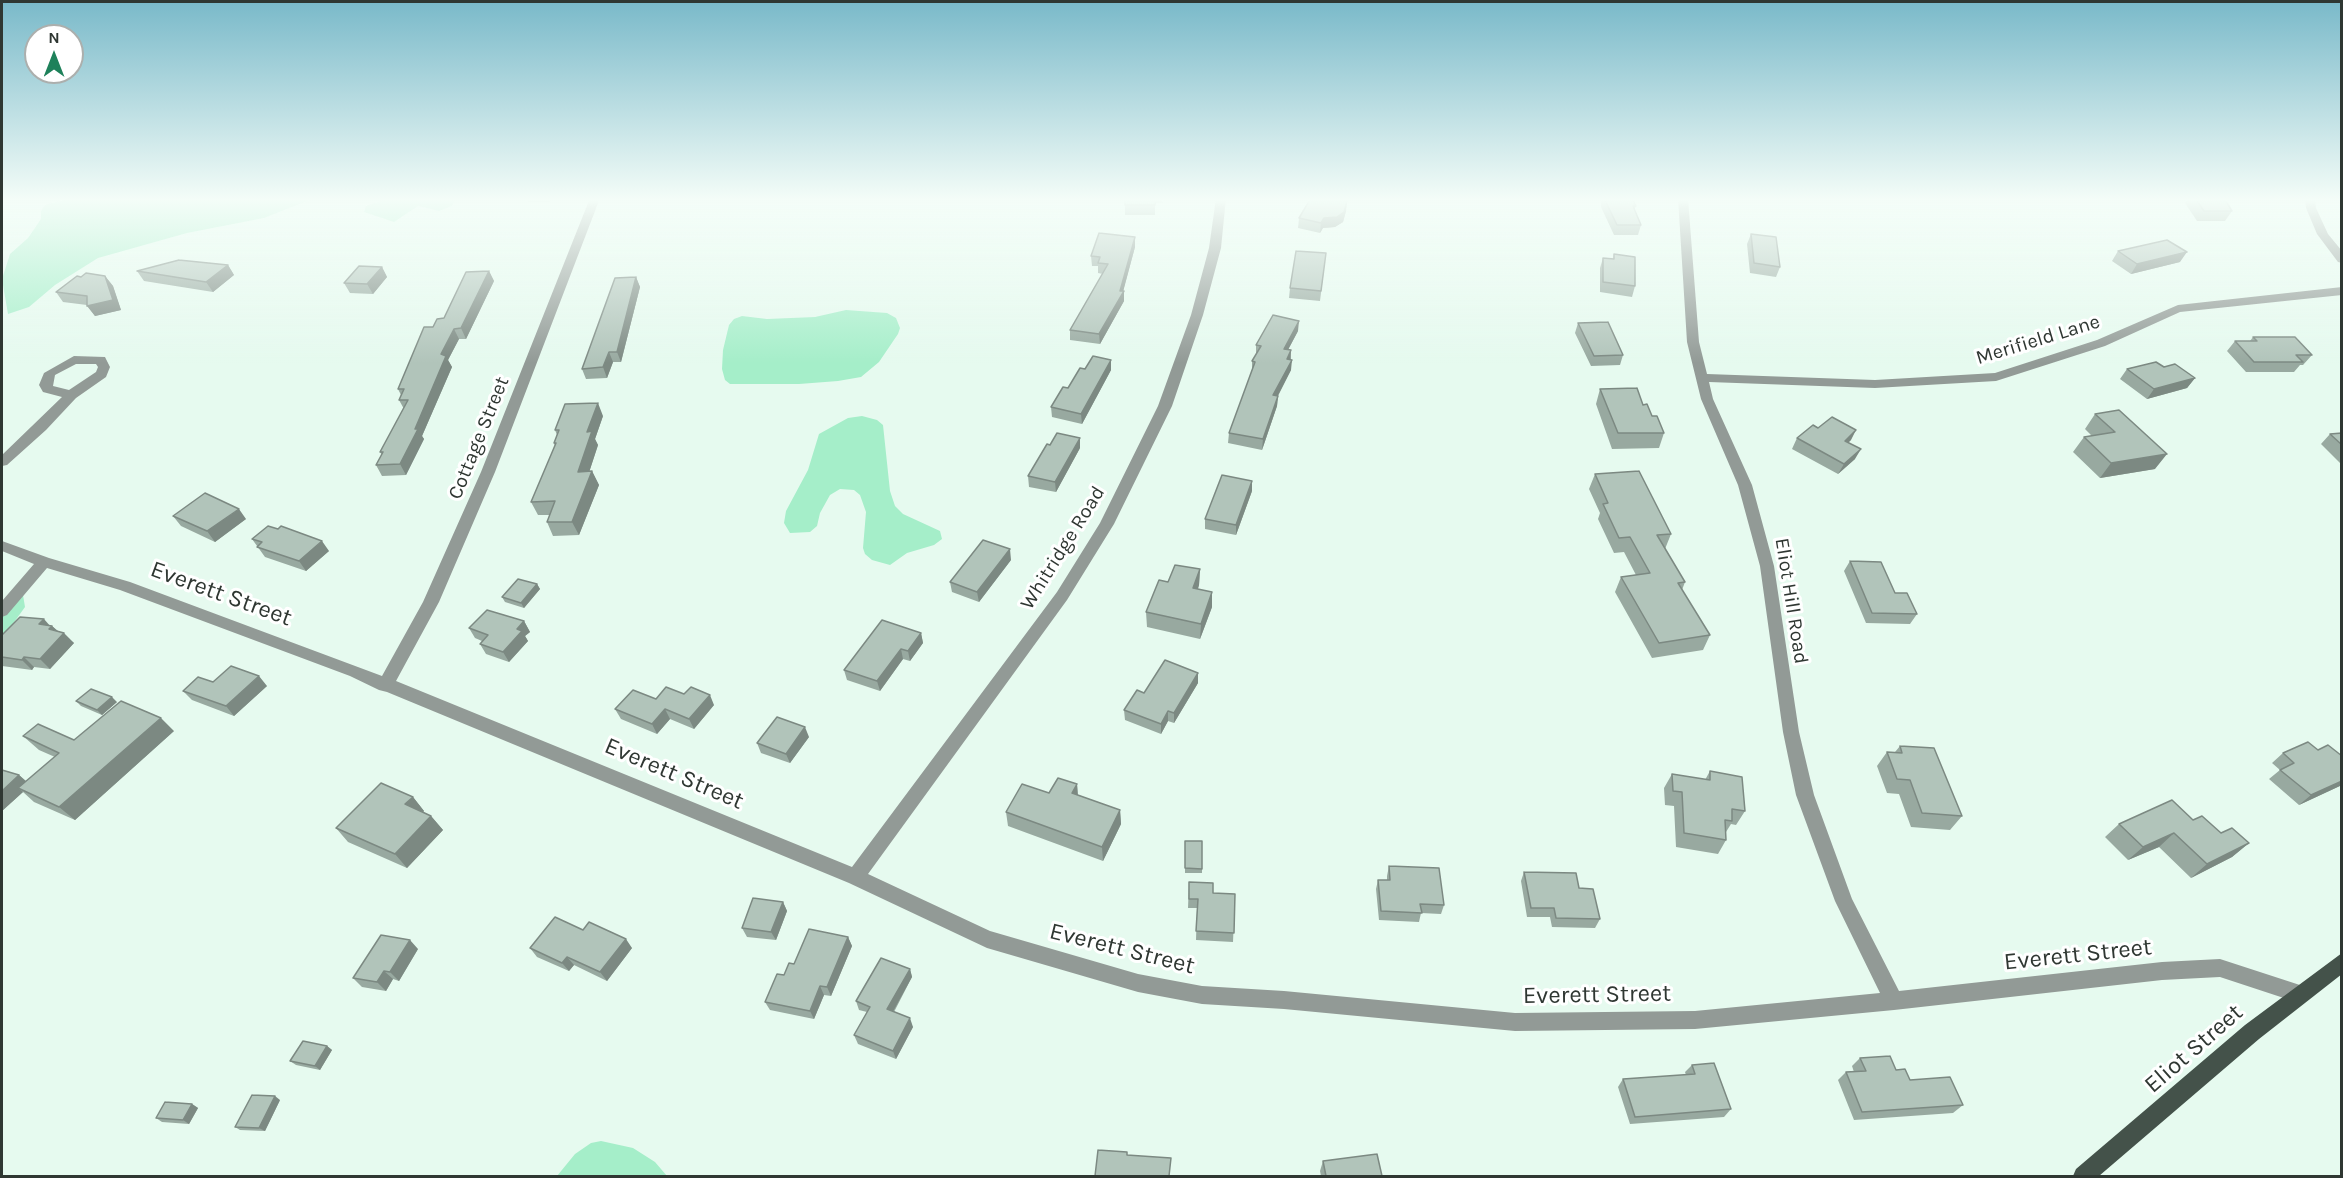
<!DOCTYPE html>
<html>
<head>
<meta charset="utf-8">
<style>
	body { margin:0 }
	#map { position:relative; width:2343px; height:1178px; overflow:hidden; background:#e6faef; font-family:Karla,sans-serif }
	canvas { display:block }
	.frame { position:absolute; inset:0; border:3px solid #2f3732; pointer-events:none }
	.north { position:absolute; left:24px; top:24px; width:60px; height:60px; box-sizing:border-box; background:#fff; border:2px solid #acafad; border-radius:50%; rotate:0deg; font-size:16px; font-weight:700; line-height:24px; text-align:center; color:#2f3732 }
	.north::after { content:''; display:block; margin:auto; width:21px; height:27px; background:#1e815a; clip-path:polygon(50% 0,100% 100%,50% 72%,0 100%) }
</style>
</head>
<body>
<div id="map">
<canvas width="2343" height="1178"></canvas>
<div class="frame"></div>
<div class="north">N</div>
</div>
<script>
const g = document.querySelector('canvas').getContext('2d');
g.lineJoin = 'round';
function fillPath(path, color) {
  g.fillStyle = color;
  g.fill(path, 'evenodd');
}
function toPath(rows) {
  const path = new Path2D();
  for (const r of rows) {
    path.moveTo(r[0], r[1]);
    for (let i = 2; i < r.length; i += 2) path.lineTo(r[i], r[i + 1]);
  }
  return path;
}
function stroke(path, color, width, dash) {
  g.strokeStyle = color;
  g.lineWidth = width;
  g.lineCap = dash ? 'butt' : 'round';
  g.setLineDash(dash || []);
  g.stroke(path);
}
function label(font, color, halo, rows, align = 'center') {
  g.font = font + ' Karla,sans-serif';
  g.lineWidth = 6;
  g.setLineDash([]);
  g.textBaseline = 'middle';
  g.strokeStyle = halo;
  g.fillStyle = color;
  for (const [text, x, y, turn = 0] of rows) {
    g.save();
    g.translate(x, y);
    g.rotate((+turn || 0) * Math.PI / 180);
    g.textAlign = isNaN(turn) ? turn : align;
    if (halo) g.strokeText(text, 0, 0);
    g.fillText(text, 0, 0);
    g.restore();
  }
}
fillPath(toPath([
	[70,198,315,198,264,218,187,233,98,258,55,285,29,307,8,314,2,279,10,254,28,238,41,219,41,211,45,205],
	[389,198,456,198,452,206,439,211,418,206,394,222,364,212,366,206],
	[846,310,887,313,896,318,900,328,898,334,879,362,861,377,838,381,799,384,730,384,725,380,722,369,723,350,729,325,734,319,742,316,767,319,815,317],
	[862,416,877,420,883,425,890,491,895,506,903,514,940,531,942,539,934,545,907,553,890,565,872,560,865,554,863,548,866,512,860,495,854,490,840,489,830,495,820,513,817,526,810,532,790,533,784,523,786,511,808,470,819,434,848,418],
	[23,595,25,607,2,639,2,607],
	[601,1141,633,1148,655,1162,667,1176,557,1176,575,1154,591,1143]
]), '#a5eec9');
fillPath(toPath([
	[590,198,600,198,495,472,439,602,396,681,852,867,1057,592,1100,523,1158,406,1191,315,1209,248,1216,198,1226,198,1221,248,1203,315,1172,406,1114,524,1067,600,868,874,990,931,1138,974,1202,986,1284,991,1515,1013,1695,1011,1880,993,1835,901,1796,795,1783,732,1760,566,1738,485,1701,399,1687,342,1678,198,1688,198,1699,342,1707,374,1875,380,1995,373,2097,340,2178,305,2342,287,2342,295,2180,312,2105,346,1996,381,1875,388,1709,382,1713,399,1752,485,1774,566,1799,732,1814,795,1852,899,1899,991,2162,962,2220,959,2306,987,2309,994,2306,1001,2299,1003,2220,977,2162,980,1894,1010,1695,1029,1515,1031,1284,1009,1202,1004,1138,992,987,948,849,883,387,692,379,690,350,676,120,590,47,568,7,615,2,617,2,601,34,564,2,551,2,541,49,558,130,582,382,676,423,602,481,472,590,198],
	[2305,198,2315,198,2316,208,2328,234,2342,251,2342,263,2338,262,2317,234,2306,208,2305,198],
	[74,356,105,357,110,367,106,377,76,398,46,430,7,465,2,466,2,455,62,397,43,392,39,385,44,373,74,356],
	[76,364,96,364,98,367,96,372,69,390,53,386,55,375,76,364]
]), '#929a96');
fillPath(toPath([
	[2342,953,2342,974,2259,1039,2099,1176,2073,1176,2076,1169,2245,1025,2342,953]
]), '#44524a');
fillPath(toPath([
	[519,198,551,198,549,202,528,202,526,199,519,199],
	[1125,198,1162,198,1163,203,1155,203,1155,215,1125,215],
	[1601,198,1632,198,1636,206,1634,210,1641,225,1638,235,1614,235,1601,207],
	[2188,198,2224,198,2232,211,2225,221,2197,221,2185,203],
	[1347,201,1346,211,1343,222,1335,227,1323,228,1320,233,1298,228,1299,218],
	[1751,234,1780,267,1776,277,1750,273,1747,244],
	[1135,237,1135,247,1123,291,1124,301,1100,344,1070,340,1070,330,1103,274,1098,273,1098,266,1092,266,1091,256],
	[2118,251,2180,262,2131,274,2112,261],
	[1326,253,1320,301,1289,298,1290,288],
	[1614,254,1635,286,1632,297,1600,292,1600,268,1603,258,1613,259],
	[228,265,234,275,213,292,144,281,137,271],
	[382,267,387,277,373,294,350,293,344,283],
	[489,271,494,281,466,339,459,339,448,360,452,367,422,436,424,439,406,475,382,476,376,465,382,455,380,452,404,409,399,400,401,395,398,389,444,318],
	[105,276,113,286,121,310,95,316,87,305,63,302,56,292,81,277],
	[636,277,640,287,621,362,613,362,607,378,586,379,582,369],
	[1578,323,1623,355,1620,365,1591,366,1575,333],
	[1298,331,1288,350,1291,350,1291,370,1278,396,1277,406,1262,450,1228,443,1229,433,1252,372,1252,361,1256,355,1256,345],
	[2253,337,2312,355,2303,365,2300,365,2294,372,2246,372,2227,351,2235,341,2250,341],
	[1111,360,1111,370,1082,424,1052,417,1051,407,1085,369],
	[2164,367,2195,378,2187,388,2147,399,2120,379,2127,369],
	[1600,389,1643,405,1664,433,1659,448,1612,449,1596,404],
	[2095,414,2155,469,2100,478,2073,452,2084,437,2092,436,2085,429],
	[603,416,595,439,598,445,589,472,592,471,599,485,579,535,553,536,547,522,550,515,538,515,531,502,555,446,554,443,557,435,555,430],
	[1818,428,1851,440,1848,442,1855,459,1838,474,1792,449,1797,438],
	[2342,433,2342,465,2321,444,2330,434],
	[1080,448,1056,492,1029,487,1028,476],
	[1595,474,1671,534,1665,549,1685,582,1682,590,1710,635,1703,650,1652,658,1615,592,1621,577,1636,575,1624,552,1614,553,1598,519,1600,513,1589,489],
	[1252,491,1236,535,1205,529,1205,519],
	[173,516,246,519,215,542,181,526],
	[252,539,329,551,306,571,265,557],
	[1011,560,979,602,952,592,950,582],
	[1850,561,1895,593,1917,614,1910,624,1866,623,1844,571],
	[1200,569,1199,585,1198,589,1212,607,1200,639,1147,627,1146,612,1168,582],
	[537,584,540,589,524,608,505,602,502,597],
	[524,621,530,632,525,636,528,641,509,662,486,654,480,644,482,641,475,638,469,628],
	[50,626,52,626,58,631,74,643,50,669,34,667,32,670,2,666,2,635],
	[921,633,923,643,910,661,903,659,880,691,847,680,844,670],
	[1198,673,1198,683,1174,723,1168,721,1161,734,1125,720,1124,710,1144,693],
	[213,682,267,686,234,716,192,700,183,691],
	[656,699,714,705,694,729,670,719,657,734,621,719,615,709],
	[76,701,117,702,102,715,81,706],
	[174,731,75,820,34,802,23,792,2,811,2,770,19,775,26,781,55,757,39,750,23,736,74,740],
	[809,737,790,763,761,753,757,743],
	[1900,746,1962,816,1950,830,1911,827,1899,794,1887,793,1877,766,1887,752,1895,752],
	[2318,750,2342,756,2342,785,2299,805,2269,779,2280,770,2272,763,2283,753],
	[1710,771,1745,811,1736,825,1731,824,1726,832,1726,840,1718,854,1676,847,1674,806,1665,805,1664,788,1672,774,1705,780],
	[1077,784,1078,795,1120,810,1121,824,1103,861,1008,826,1006,812,1049,793],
	[413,797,424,811,423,812,431,816,443,830,407,868,348,842,336,828],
	[2193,820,2221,833,2249,843,2232,857,2191,878,2159,847,2128,860,2105,837,2119,824],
	[1185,841,1202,841,1202,873,1185,873],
	[1389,866,1444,905,1441,914,1421,913,1419,922,1379,920,1376,889,1378,880,1387,880,1387,876],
	[1524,872,1579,888,1600,919,1595,928,1552,927,1550,917,1527,917,1521,881],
	[1189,882,1213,893,1235,894,1233,942,1196,940,1197,908,1188,908],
	[783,902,787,911,776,940,747,937,742,928],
	[583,930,632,948,607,981,574,965,569,971,537,957,530,948],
	[848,937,852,946,831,996,824,995,814,1019,770,1010,765,1002,794,964],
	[418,949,399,981,393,979,386,991,362,987,353,978],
	[910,969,912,977,894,1012,913,1027,896,1059,858,1044,854,1035,867,1012,859,1010,856,1001],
	[327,1046,332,1050,320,1070,296,1065,290,1061],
	[1860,1058,1896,1070,1910,1080,1963,1105,1953,1113,1854,1120,1838,1080,1846,1072,1854,1072,1852,1066],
	[1692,1065,1731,1109,1724,1117,1630,1124,1618,1087,1623,1079,1686,1075,1685,1072],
	[280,1100,265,1131,240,1130,235,1127],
	[192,1104,198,1108,189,1124,162,1122,156,1118],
	[1323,1161,1382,1176,1321,1176,1320,1171]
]), '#98a9a0');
fillPath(toPath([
	[1347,201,1346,211,1343,222,1335,227,1323,228,1320,233,1321,223,1324,218],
	[1135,237,1135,247,1123,292,1124,291,1124,301,1100,344,1099,334,1120,291],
	[2187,252,2180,262,2131,274,2137,264],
	[228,265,234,275,213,292,206,282],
	[382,267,387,277,373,294,367,284],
	[489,271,494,281,466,339,461,328],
	[105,276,113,286,121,310,95,316,87,306],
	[636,277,640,287,621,362,617,352],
	[1299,321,1298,331,1283,359,1284,349],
	[454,329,459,339,448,360,452,367,422,436,424,439,406,475,400,464,415,429,441,354],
	[1291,350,1290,361,1287,359],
	[609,352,613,362,607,378,603,367],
	[1111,360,1111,370,1082,424,1081,414],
	[1292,360,1291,370,1273,405,1273,395],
	[2195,378,2187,388,2147,399,2154,389],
	[1278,396,1277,406,1262,450,1263,439],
	[598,403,603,416,595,439,598,445,585,485,578,472,587,432],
	[1856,430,1851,440,1840,451,1845,441],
	[1080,438,1080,448,1056,492,1055,482],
	[1861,449,1855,459,1838,474,1844,464],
	[2167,454,2155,469,2100,478,2111,463],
	[592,471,599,485,579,535,572,522],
	[1252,481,1252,491,1236,535,1236,525],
	[239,509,246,519,215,542,207,531],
	[322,541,329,551,306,571,299,561],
	[1010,549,1011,560,979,602,977,592],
	[1200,569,1199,585,1193,603,1193,588],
	[537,584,540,589,524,608,521,603],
	[1212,592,1212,607,1200,639,1201,624],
	[44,619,51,627,52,626,62,635,64,633,74,643,50,669,40,659,39,624],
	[524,621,530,632,525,636,528,641,509,662,503,652,517,629],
	[921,633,923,643,910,661,908,651],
	[901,649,903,659,880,691,877,681],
	[24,657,34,667,32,670,22,660],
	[1198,673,1198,683,1174,723,1174,713],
	[259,676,267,686,234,716,226,706],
	[710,695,714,705,694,729,689,719],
	[112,697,117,702,102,715,97,710],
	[665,709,670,719,657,734,652,724],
	[1168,711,1168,721,1161,734,1161,724],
	[161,718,174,731,75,820,59,807],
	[805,727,809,737,790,763,786,754],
	[19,775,30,785,18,788,23,792,2,811,2,791],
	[2342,781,2342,785,2299,805,2311,795],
	[1077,784,1078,799,1072,793],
	[413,797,424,811,417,819,405,804],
	[1120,810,1121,824,1103,861,1102,847],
	[431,816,443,830,407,868,395,854],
	[2174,833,2159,847,2128,860,2143,847],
	[2249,843,2232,857,2191,878,2207,864],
	[783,902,787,911,776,940,771,932],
	[848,937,852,946,831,996,827,987],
	[626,939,632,948,607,981,600,972],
	[410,940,418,949,399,981,390,972],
	[567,957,574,965,569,971,562,963],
	[910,969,912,977,890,1017,887,1009],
	[384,971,393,979,386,991,377,982],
	[820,986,824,995,814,1019,810,1011],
	[910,1018,913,1027,896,1059,893,1051],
	[327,1046,332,1050,320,1070,315,1066],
	[275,1096,280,1100,265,1131,259,1128],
	[192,1104,198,1108,189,1124,183,1120]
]), '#7c8982');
const building = toPath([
	[1125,198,1155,198,1155,205,1125,205,1125,198],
	[1311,198,1333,198,1347,201,1344,212,1337,217,1324,218,1321,223,1299,218,1311,198],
	[1604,198,1632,198,1636,206,1633,206,1641,225,1617,225,1604,198],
	[2195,198,2224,198,2232,211,2204,211,2195,198],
	[1099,233,1135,237,1120,291,1124,291,1099,334,1070,330,1108,264,1098,263,1100,257,1091,256,1099,233],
	[1751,234,1776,237,1780,267,1754,263,1751,234],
	[2167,240,2187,252,2137,264,2118,251,2167,240],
	[1296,251,1326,253,1321,291,1290,288,1296,251],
	[1614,254,1635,257,1635,286,1603,282,1603,258,1614,259,1614,254],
	[179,260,228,265,206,282,137,271,179,260],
	[359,266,382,267,367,284,344,283,359,266],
	[489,271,461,328,454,329,441,354,446,356,415,429,418,429,400,464,376,465,383,452,380,452,408,400,399,400,404,389,398,389,424,327,433,327,437,319,444,318,466,272,489,271],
	[86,273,105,276,113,300,87,306,87,296,56,292,77,276,81,277,86,273],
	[636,277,617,352,609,352,603,367,582,369,615,278,636,277],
	[1273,315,1299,321,1284,349,1291,350,1287,359,1292,360,1273,395,1278,396,1263,439,1229,433,1255,362,1252,361,1261,346,1256,345,1273,315],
	[1608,322,1623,355,1594,356,1578,323,1608,322],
	[2253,337,2295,337,2312,355,2296,355,2303,362,2254,362,2235,341,2257,341,2253,337],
	[1093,356,1111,360,1081,414,1051,407,1063,387,1068,388,1080,368,1085,369,1093,356],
	[2156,362,2164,367,2175,364,2195,378,2154,389,2127,369,2156,362],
	[1637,388,1643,405,1647,404,1652,416,1657,416,1664,433,1618,433,1600,389,1637,388],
	[598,403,587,432,592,431,578,472,592,471,572,522,547,522,555,501,531,502,556,443,554,443,559,430,555,430,565,404,598,403],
	[2119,410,2167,454,2111,463,2084,437,2115,432,2095,414,2119,410],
	[1832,417,1856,430,1845,441,1861,449,1844,464,1797,438,1813,425,1818,428,1832,417],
	[1057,433,1080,438,1055,482,1028,476,1047,444,1050,445,1057,433],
	[2342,433,2342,445,2330,434,2342,433],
	[1639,471,1671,534,1657,535,1685,582,1678,583,1710,635,1659,643,1621,577,1650,573,1630,537,1619,538,1603,504,1608,503,1595,474,1639,471],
	[1222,475,1252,481,1236,525,1205,519,1222,475],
	[205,493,239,509,207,531,173,516,205,493],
	[268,526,278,529,281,526,322,541,299,561,257,547,262,542,252,539,268,526],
	[983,540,1010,549,977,592,950,582,983,540],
	[1850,561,1881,562,1895,593,1907,593,1917,614,1872,613,1850,561],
	[1175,565,1200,569,1193,588,1212,592,1201,624,1146,612,1159,580,1168,582,1175,565],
	[518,579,537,584,521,603,502,597,518,579],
	[487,610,524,621,517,629,522,631,503,652,480,644,488,635,469,628,487,610],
	[20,617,44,619,39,624,52,626,49,629,64,633,40,659,24,657,22,660,2,657,2,635,20,617],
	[882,620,921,633,908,651,901,649,877,681,844,670,882,620],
	[1165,660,1198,673,1174,713,1168,711,1161,724,1124,710,1137,690,1144,693,1165,660],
	[231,666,259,676,226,706,183,691,198,677,213,682,231,666],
	[666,687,684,694,691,687,710,695,689,719,665,709,652,724,615,709,633,690,656,699,666,687],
	[91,689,112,697,97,710,76,701,91,689],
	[121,701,161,718,59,807,18,788,59,753,23,736,38,724,74,740,121,701],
	[777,717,805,727,786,754,757,743,777,717],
	[2308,742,2318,750,2328,745,2342,756,2342,781,2311,795,2280,770,2294,763,2283,753,2308,742],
	[1900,746,1934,748,1962,816,1922,813,1910,780,1897,779,1887,752,1902,753,1900,746],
	[2,770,19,775,2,791,2,770],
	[1710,771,1742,777,1745,811,1732,809,1732,821,1725,820,1726,840,1684,833,1682,792,1673,791,1672,774,1710,780,1710,771],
	[1058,778,1077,784,1072,793,1120,810,1102,847,1006,812,1022,784,1049,793,1058,778],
	[381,783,413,797,405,804,431,816,395,854,336,828,381,783],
	[2172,800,2193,820,2202,816,2221,833,2232,828,2249,843,2207,864,2174,833,2143,847,2119,824,2172,800],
	[1185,841,1202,841,1202,869,1185,868,1185,841],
	[1389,866,1439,868,1444,905,1420,904,1422,913,1381,911,1378,880,1390,880,1389,866],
	[1524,872,1576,873,1579,888,1593,889,1600,919,1556,918,1554,908,1531,908,1524,872],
	[1189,882,1213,883,1213,893,1235,894,1234,933,1196,931,1198,899,1189,899,1189,882],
	[753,898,783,902,771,932,742,928,753,898],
	[555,917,583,930,589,922,626,939,600,972,567,957,562,963,530,948,555,917],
	[809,929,848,937,827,987,820,986,810,1011,765,1002,777,974,784,975,789,963,794,964,809,929],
	[381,935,410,940,390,972,384,971,377,982,353,978,381,935],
	[881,958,910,969,887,1009,910,1018,893,1051,854,1035,870,1007,856,1001,881,958],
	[303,1041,327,1046,315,1066,290,1061,303,1041],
	[1890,1056,1896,1070,1905,1069,1910,1080,1950,1077,1963,1105,1862,1112,1846,1072,1866,1071,1860,1058,1890,1056],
	[1714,1063,1731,1109,1635,1117,1623,1079,1695,1074,1692,1065,1714,1063],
	[252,1095,275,1096,259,1128,235,1127,252,1095],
	[165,1102,192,1104,183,1120,156,1118,165,1102],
	[1098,1150,1127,1152,1127,1155,1171,1158,1169,1176,1095,1176,1098,1150],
	[1377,1154,1382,1176,1326,1176,1323,1161,1377,1154]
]);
fillPath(building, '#b1c4ba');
stroke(building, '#7c8982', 1.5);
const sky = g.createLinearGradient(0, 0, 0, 363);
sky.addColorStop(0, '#79b9c9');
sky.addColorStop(0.55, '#f4fdf8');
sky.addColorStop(1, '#f4fdf800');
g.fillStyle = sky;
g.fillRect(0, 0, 2343, 363);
label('20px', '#2f3732', '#fff', [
	["Merifield Lane",2038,340,-17],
	["Cottage Street",479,438,-68],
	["Whitridge Road",1063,548,-58],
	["Eliot Hill Road",1791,601,81]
]);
label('24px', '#2f3732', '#fff', [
	["Everett Street",221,594,20],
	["Everett Street",674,774,23],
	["Everett Street",1122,949,14],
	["Everett Street",2078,955,-6],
	["Everett Street",1597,995,-1],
	["Eliot Street",2194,1049,-41]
]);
</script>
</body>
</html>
